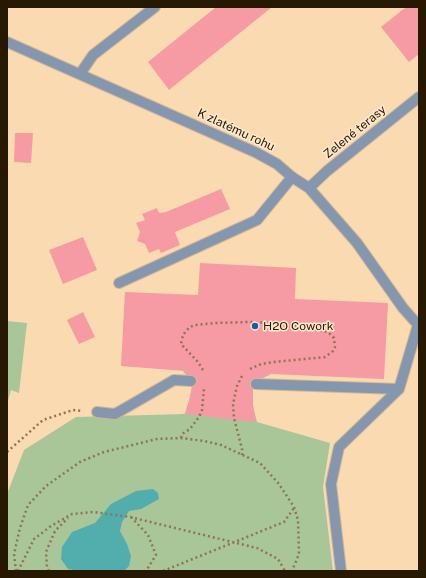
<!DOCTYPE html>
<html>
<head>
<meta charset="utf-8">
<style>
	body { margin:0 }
	#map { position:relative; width:426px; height:578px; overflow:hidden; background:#fadab0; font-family:"Public Sans",sans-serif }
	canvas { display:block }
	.frame { position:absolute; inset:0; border:8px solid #271802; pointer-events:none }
</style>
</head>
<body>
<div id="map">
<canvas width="426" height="578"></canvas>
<div class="frame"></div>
</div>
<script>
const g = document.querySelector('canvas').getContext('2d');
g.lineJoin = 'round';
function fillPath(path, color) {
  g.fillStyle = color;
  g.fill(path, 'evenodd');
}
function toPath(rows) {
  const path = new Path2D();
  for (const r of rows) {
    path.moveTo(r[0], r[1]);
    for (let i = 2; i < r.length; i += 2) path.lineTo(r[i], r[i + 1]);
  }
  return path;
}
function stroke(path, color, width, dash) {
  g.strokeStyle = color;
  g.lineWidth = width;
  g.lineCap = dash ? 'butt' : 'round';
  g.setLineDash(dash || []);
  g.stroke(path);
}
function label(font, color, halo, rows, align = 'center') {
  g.font = font + ' "Public Sans",sans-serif';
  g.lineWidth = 3;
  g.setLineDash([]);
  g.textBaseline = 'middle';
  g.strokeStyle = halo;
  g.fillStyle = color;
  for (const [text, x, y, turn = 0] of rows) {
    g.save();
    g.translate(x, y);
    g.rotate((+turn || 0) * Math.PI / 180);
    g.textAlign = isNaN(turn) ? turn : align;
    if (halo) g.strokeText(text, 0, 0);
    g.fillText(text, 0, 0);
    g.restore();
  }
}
fillPath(toPath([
	[7,321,27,323,19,393,11,390,7,404],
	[174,365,271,374,259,380,253,389,253,406,257,422,330,443,323,487,333,571,7,571,7,494,24,450,76,417,185,414,190,397,192,386,191,381,183,371]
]), '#a8c697');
fillPath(toPath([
	[153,489,158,493,159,499,141,509,129,511,122,522,120,531,127,544,131,556,129,566,124,571,80,571,68,569,61,559,62,547,72,532,95,523,111,504,136,491]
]), '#52aead');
fillPath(toPath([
	[216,7,272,7,169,90,148,62],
	[406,7,419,7,419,54,409,62,381,27],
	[15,133,33,133,31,163,14,162],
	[221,189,230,209,175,232,180,245,161,253,159,249,149,253,145,244,137,241,140,232,136,223,145,220,142,214,157,208,159,213,166,212],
	[83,237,97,270,63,284,49,250],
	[200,263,296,268,295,299,388,303,384,379,271,374,262,378,253,378,250,381,250,387,253,390,253,406,256,422,185,414,190,397,192,387,196,385,197,382,195,376,187,374,185,371,121,366,125,292,198,295],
	[83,312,95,337,79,344,67,320]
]), '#f69ba3');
const service = toPath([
	[119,283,257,220,292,177],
	[256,384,399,389],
	[97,412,115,414,174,380,191,381],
	[341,571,331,484,339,447,399,389,418,325]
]);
const minor = toPath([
	[7,42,257,153,277,164,292,177,309,188,357,243,403,308,419,326],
	[80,74,93,55,155,7],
	[309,188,327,171,419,97]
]);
stroke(service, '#d4b791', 12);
stroke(minor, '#d4b791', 12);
stroke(toPath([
	[203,370,198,362,181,344,183,335,186,331,190,327,195,325,216,323,249,322,281,323,319,330,328,332,334,338,335,347,333,351,325,357,274,362,261,364,250,369],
	[242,376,237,386,233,404,234,418,242,449,242,455],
	[181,438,182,434,190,429,199,417,202,410,204,389],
	[7,452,43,420,73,410,83,411],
	[131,517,148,535,156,555,146,571],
	[16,571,14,554,20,528,28,505,46,486,80,462,104,452,157,439,181,438,204,441,221,445,260,463,279,484,294,507,298,520,299,554,292,571],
	[18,571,34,539,51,526,72,514,93,512,130,517,257,548,278,559,285,571],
	[49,571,47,567,46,552,55,531,68,518],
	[163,571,284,522,294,508]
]), '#8d7556', 2.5, [2, 3]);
stroke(service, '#8597ae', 10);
stroke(minor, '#8597ae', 10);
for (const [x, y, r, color] of [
	[255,326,4,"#145eae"]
]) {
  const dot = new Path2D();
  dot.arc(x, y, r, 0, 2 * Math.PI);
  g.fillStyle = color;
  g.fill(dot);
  stroke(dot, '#ffe9cd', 1.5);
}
label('12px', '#271802', '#ffe9cd', [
	["K zlatému rohu",236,130,25],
	["Zelené terasy",355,132,-39]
]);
label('12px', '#271802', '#ffe9cd', [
	["H2O Cowork",263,326]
], 'left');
</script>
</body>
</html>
